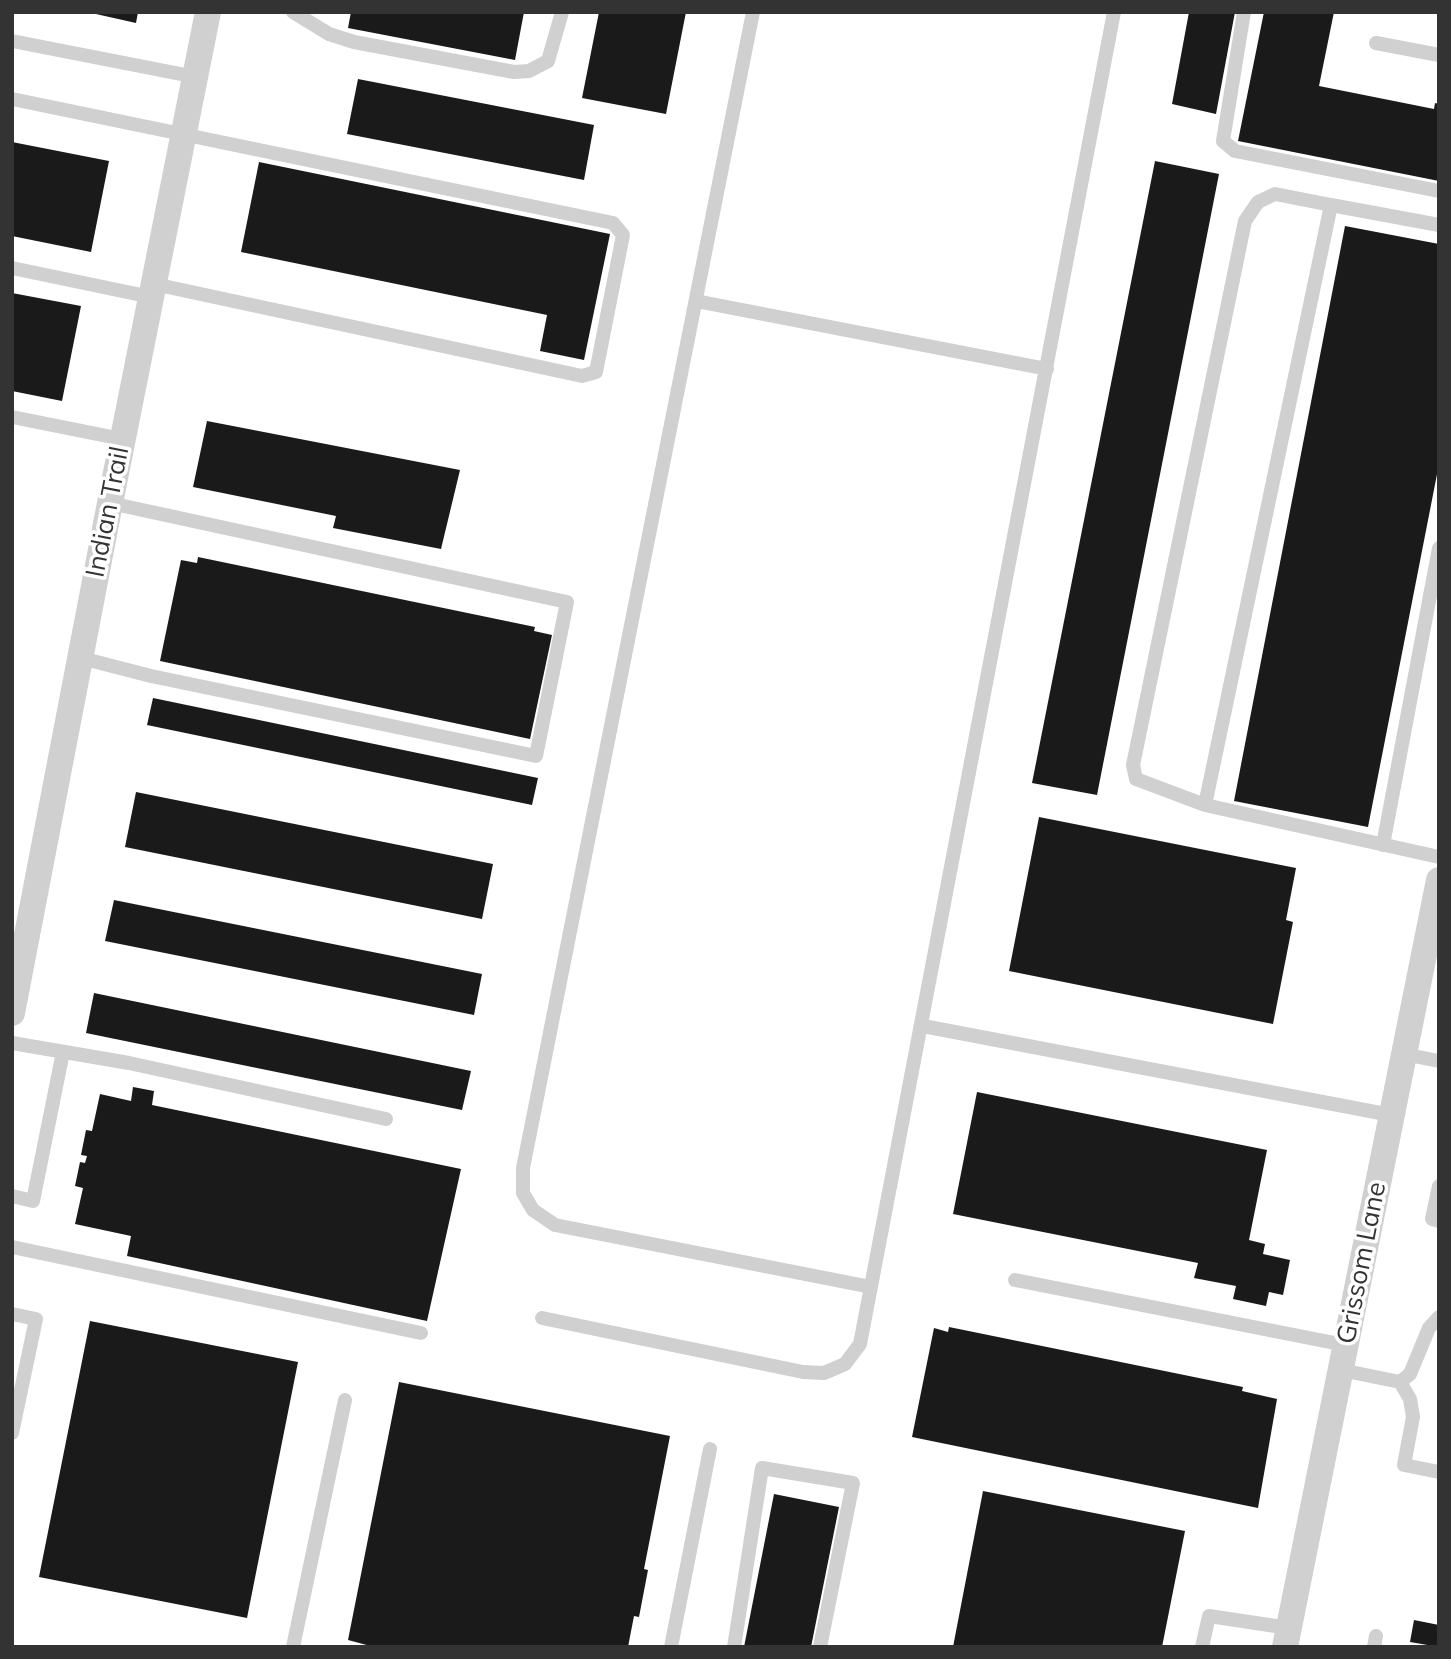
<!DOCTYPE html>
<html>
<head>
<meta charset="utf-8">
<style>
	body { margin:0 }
	#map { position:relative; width:1451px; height:1659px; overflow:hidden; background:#fff; font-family:Mulish,sans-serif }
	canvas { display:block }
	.frame { position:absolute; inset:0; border:14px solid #333; pointer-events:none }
</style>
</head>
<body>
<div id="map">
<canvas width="1451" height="1659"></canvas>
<div class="frame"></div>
</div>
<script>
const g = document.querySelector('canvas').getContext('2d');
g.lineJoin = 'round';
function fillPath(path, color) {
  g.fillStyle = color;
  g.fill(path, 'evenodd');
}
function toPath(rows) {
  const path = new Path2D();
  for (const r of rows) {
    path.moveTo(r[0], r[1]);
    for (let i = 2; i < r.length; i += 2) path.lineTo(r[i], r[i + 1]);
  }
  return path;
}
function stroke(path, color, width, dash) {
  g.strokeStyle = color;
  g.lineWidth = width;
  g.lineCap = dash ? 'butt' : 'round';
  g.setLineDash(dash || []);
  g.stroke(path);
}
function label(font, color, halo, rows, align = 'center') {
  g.font = font + ' Mulish,sans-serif';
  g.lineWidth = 7;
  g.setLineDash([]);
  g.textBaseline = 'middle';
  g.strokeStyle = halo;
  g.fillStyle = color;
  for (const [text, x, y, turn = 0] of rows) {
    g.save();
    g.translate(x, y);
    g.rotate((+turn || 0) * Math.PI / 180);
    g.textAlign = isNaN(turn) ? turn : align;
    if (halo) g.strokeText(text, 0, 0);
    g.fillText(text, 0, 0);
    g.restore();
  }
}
fillPath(toPath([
	[87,12,138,12,136,23],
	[351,12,524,12,515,60,348,28],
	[599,12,686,12,666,114,582,98],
	[1189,12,1235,12,1216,114,1172,104],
	[1264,12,1334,12,1319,86,1434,109,1435,103,1439,104,1439,181,1238,141],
	[358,79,594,125,584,180,347,134],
	[12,142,109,161,91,252,12,236],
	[1155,161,1219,174,1097,795,1032,783],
	[259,162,610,234,584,360,540,351,547,315,241,252],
	[1345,226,1439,244,1439,464,1368,827,1234,801],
	[12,293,81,306,62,401,12,391],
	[207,421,460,470,441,549,333,528,336,516,193,487],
	[198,557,535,627,534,631,552,635,530,739,160,661,181,560,197,563],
	[153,698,538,778,532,805,147,725],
	[136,792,493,864,482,919,125,847],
	[1039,817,1296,868,1286,920,1293,922,1273,1024,1009,971],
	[114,900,482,974,474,1015,105,941],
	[94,993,471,1071,462,1110,86,1033],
	[133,1087,154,1091,152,1105,461,1169,427,1321,127,1256,131,1236,75,1224,83,1188,75,1186,80,1162,85,1163,87,1156,81,1155,86,1130,92,1131,100,1094,131,1101],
	[977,1092,1267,1150,1249,1240,1265,1244,1263,1254,1290,1260,1283,1295,1269,1292,1266,1306,1233,1299,1236,1286,1194,1278,1198,1263,953,1214],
	[90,1321,298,1362,247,1618,39,1577],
	[949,1327,1243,1387,1242,1391,1277,1399,1258,1508,912,1437,934,1328,948,1332],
	[399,1382,670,1436,644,1569,648,1570,639,1617,634,1616,628,1647,374,1647,348,1640],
	[983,1491,1185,1531,1162,1647,953,1647],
	[774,1494,839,1507,811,1647,744,1647],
	[1414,1620,1439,1625,1439,1647,1410,1642]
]), '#1a1a1a');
stroke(toPath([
	[293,12,329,34,354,42,514,72,529,71,548,61,562,12],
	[753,12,523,1168,523,1193,533,1210,555,1225,871,1287],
	[1244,12,1223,141,1235,151,1439,191],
	[12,41,196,77],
	[1376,43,1439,55],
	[12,99,613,223,623,235,596,372,582,376,154,284],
	[1439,225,1331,205,1205,805,1439,857],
	[12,268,151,297],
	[696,301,1047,369],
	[12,417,122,439],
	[81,658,151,676,536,756,567,602,110,503],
	[1205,805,1136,779,1133,765,1245,221,1258,202,1275,194,1331,205],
	[1383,845,1439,548],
	[923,1026,1391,1115],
	[12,1043,129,1063,386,1119],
	[1403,1054,1439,1061],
	[1439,1186,1432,1219,1439,1221],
	[12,1196,33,1201,63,1052],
	[12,1247,421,1333],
	[1015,1280,1345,1345],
	[12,1314,36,1319,12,1433],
	[542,1318,803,1372,824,1373,845,1364,860,1344,1114,12],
	[1341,1370,1400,1382,1410,1399,1413,1417,1404,1465,1439,1472],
	[1400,1382,1410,1374,1429,1328,1439,1317],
	[293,1647,345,1400],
	[671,1647,710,1449],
	[734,1647,762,1468,853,1483,820,1647],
	[1202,1647,1209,1616,1289,1628],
	[1374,1647,1376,1636]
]), '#d0d0d0', 14);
stroke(toPath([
	[12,1013,110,503,208,12],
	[1285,1647,1439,880]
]), '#d0d0d0', 26);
label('26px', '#333', '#fff', [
	["Indian Trail",108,512,-79],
	["Grissom Lane",1362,1263,-79]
]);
</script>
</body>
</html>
